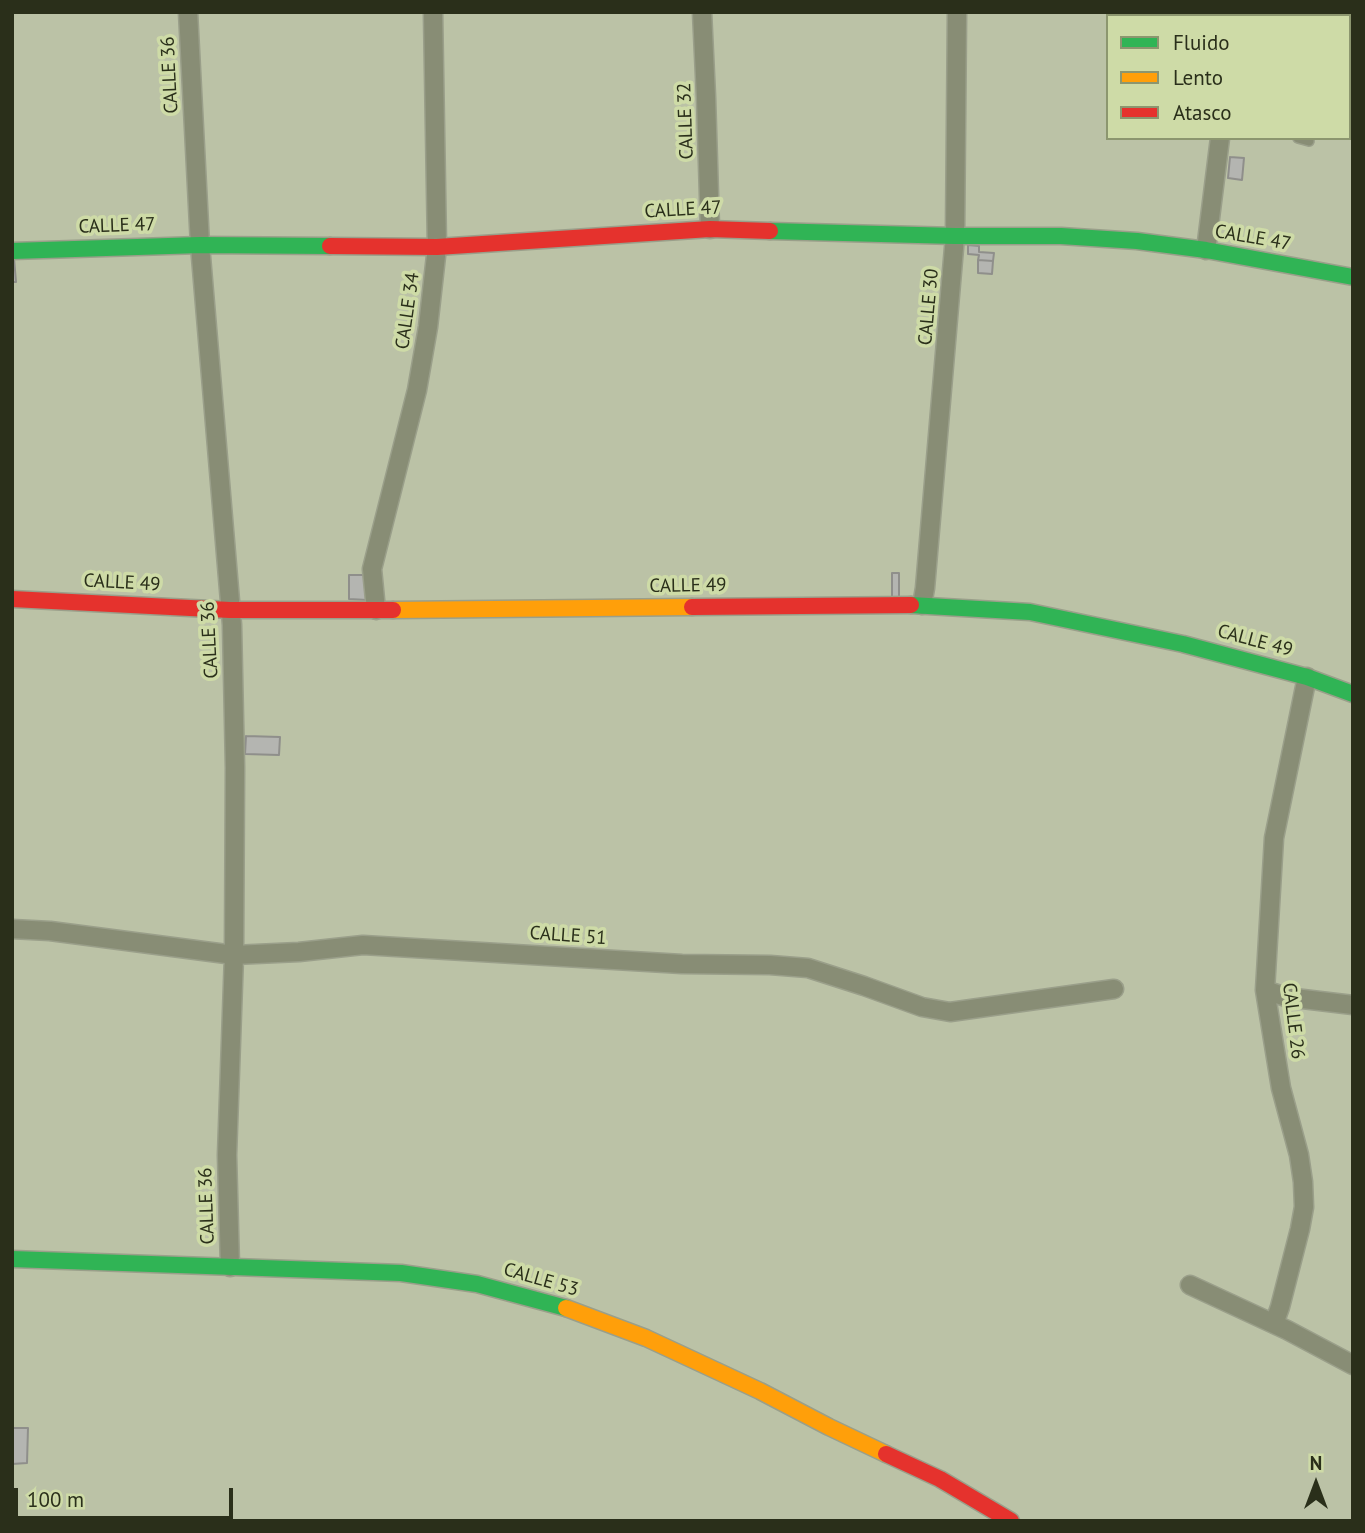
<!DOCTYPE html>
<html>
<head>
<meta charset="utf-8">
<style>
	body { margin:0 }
	#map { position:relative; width:1365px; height:1533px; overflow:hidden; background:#bbc2a6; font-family:"PT Sans",sans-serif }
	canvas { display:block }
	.frame { position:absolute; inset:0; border:14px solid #2a2f1a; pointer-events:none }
	.legend { position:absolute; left:1106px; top:14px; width:245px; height:126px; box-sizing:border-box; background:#cedba7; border:2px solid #8c966f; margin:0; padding:9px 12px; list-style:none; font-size:21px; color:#2a2f1a }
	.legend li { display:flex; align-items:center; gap:14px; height:35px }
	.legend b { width:35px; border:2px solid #8c966f }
	.north { position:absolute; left:1281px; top:1449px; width:70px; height:70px; -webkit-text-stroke:5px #cedba7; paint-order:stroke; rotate:0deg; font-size:19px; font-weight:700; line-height:28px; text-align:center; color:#2a2f1a }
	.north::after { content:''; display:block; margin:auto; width:24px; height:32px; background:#2a2f1a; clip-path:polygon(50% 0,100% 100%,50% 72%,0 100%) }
	.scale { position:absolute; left:14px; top:1488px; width:219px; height:32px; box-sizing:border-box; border:4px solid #2a2f1a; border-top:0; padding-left:9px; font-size:21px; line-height:24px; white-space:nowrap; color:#2a2f1a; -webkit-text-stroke:5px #cedba7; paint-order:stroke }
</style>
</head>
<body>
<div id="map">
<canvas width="1365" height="1533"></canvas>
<div class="frame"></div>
<ul class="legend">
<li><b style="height:9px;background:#30b455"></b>Fluido</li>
<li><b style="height:9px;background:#ff9f0a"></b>Lento</li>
<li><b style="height:9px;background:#e5322d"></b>Atasco</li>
</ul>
<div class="north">N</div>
<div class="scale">100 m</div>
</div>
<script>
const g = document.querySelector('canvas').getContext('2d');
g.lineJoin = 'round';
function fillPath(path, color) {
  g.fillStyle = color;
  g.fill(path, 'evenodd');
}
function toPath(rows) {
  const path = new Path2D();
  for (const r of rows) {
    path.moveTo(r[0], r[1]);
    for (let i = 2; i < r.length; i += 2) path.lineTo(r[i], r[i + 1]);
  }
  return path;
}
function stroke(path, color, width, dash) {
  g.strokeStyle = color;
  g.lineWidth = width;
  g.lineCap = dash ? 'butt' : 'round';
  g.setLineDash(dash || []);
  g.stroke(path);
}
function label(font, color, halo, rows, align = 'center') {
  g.font = font + ' "PT Sans",sans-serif';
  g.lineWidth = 7;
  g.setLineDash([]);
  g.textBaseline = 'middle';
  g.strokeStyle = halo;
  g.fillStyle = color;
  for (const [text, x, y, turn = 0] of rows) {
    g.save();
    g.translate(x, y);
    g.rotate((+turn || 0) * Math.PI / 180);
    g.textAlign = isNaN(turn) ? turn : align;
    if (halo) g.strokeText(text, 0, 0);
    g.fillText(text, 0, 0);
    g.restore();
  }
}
const building = toPath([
	[1230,157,1244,158,1242,180,1228,178,1230,157],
	[968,245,979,246,979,252,994,253,993,261,978,260,979,255,968,254,968,245],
	[12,258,14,258,16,282,12,282,12,258],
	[978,260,993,261,992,274,978,273,978,260],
	[892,573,899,573,899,598,892,598,892,573],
	[349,575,368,575,367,600,349,599,349,575],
	[246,736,280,737,279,755,245,754,246,736],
	[12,1428,28,1428,27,1463,12,1464,12,1428]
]);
fillPath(building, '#b4b5b1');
stroke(building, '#8f8f8b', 2);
const lane = toPath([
	[1298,138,1309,141]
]);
const street = toPath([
	[188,12,200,245,232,625,235,768,234,955,227,1155,230,1267],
	[702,12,706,97,710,229],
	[1230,16,1230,12],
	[1206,250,1220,138],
	[922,605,925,588,955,236,957,12],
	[376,610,372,569,417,390,428,327,437,247,433,12],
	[12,929,50,931,234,955,299,952,363,945,682,964,770,965,808,968,864,986,922,1007,950,1012,1114,989],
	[1265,990,1286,997,1353,1005],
	[1190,1285,1287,1330,1353,1365],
	[1274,1324,1280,1307,1300,1229,1304,1207,1303,1182,1299,1155,1281,1088,1265,990,1274,838,1307,677]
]);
const fast = toPath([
	[770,231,955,236,1061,236,1137,241,1206,250,1353,277],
	[12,251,200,245,330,246],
	[911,605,1030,612,1183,644,1307,677,1353,694],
	[12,1259,401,1273,477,1284,566,1308]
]);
const slow = toPath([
	[393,610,692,607],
	[566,1308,646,1338,760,1391,829,1427,886,1454]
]);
const jam = toPath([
	[330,246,437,247,710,229,770,231],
	[12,599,230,610,393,610],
	[692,607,911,605],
	[886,1454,940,1479,1011,1521]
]);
stroke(lane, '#9a9f8a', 12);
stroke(street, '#9a9f8a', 21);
stroke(fast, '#9a9f8a', 19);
stroke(slow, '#9a9f8a', 19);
stroke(jam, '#9a9f8a', 19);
stroke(lane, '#888d75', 9);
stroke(street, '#888d75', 18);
stroke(fast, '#30b455', 16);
stroke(slow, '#ff9f0a', 16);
stroke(jam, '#e5322d', 16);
label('19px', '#2a2f1a', '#cedba7', [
	["CALLE 36",170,75,-93],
	["CALLE 32",686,121,-92],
	["CALLE 47",683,210,-3],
	["CALLE 47",117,226,-2],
	["CALLE 47",1253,238,10],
	["CALLE 30",929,307,-85],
	["CALLE 34",408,311,-82],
	["CALLE 49",122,583,3],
	["CALLE 49",688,586,-1],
	["CALLE 36",210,640,-93],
	["CALLE 49",1255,641,15],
	["CALLE 51",568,936,4],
	["CALLE 26",1293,1021,83],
	["CALLE 36",207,1206,-92],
	["CALLE 53",541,1280,16]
]);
</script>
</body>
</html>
